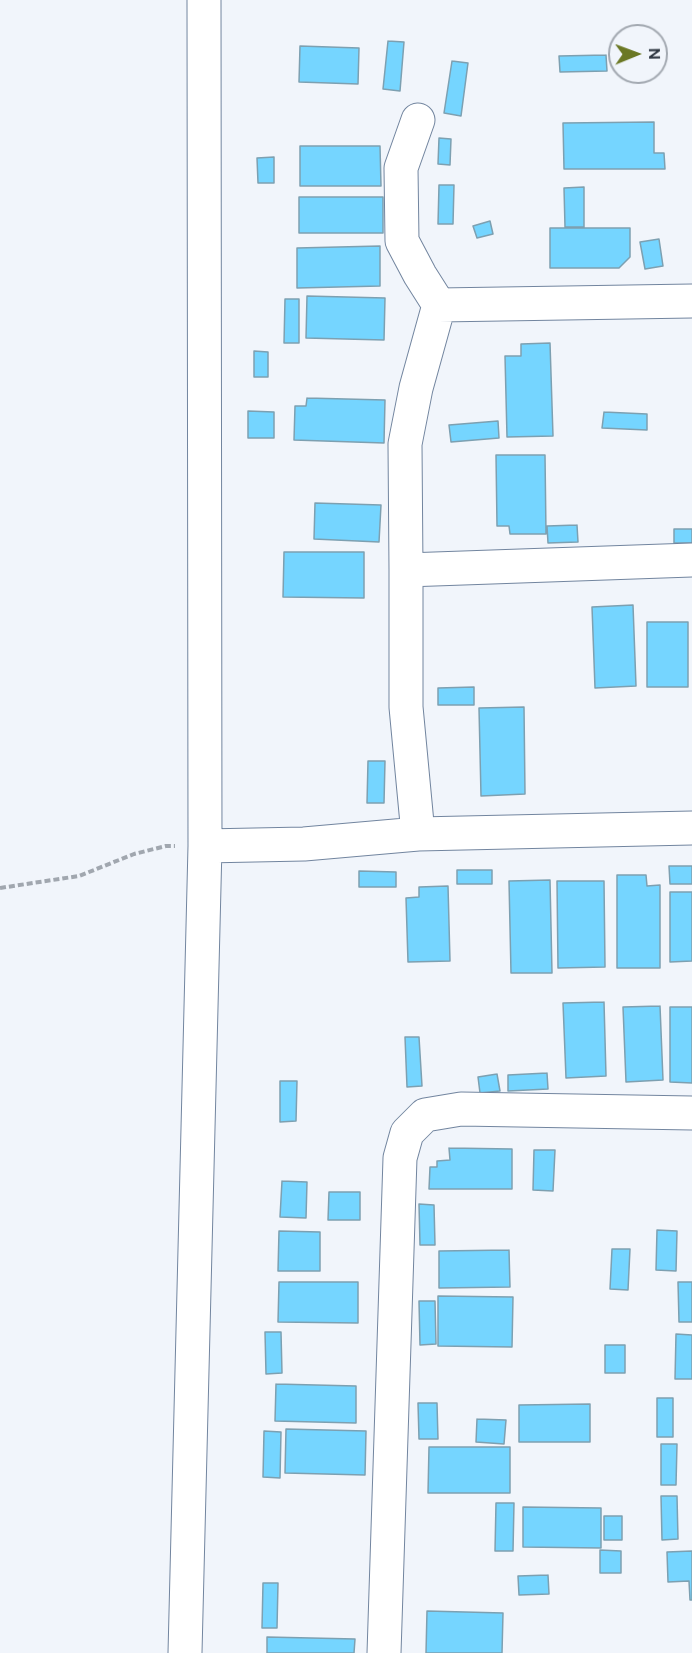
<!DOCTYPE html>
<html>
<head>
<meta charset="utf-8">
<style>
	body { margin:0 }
	#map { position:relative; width:692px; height:1653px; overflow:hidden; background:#f1f5fb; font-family:"DM Sans",sans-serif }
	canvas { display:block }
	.north { position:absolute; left:608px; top:24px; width:60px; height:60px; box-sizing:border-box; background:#f1f5fb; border:2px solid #a3a9b1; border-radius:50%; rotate:89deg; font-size:16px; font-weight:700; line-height:24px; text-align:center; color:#2e3641 }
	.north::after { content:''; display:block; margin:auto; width:21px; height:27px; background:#6b7824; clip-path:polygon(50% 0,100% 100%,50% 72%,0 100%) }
</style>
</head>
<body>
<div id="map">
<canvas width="692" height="1653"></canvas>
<div class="north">N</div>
</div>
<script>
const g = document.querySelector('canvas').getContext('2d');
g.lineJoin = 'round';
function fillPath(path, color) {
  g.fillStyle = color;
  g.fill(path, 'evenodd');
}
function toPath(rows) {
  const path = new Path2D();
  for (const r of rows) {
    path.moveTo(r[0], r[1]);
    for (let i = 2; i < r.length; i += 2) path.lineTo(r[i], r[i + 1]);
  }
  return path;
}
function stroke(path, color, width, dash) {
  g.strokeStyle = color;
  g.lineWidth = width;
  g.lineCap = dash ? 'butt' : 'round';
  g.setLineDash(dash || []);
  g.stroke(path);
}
const building = toPath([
	[388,41,404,42,400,91,383,89,388,41],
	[300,46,359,48,358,84,299,82,300,46],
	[606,55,607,71,560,72,559,56,606,55],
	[452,61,468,63,461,116,444,113,452,61],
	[654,122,654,153,664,153,665,169,564,169,563,123,654,122],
	[439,138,451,139,450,165,438,164,439,138],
	[300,146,380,146,381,186,300,186,300,146],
	[274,157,274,183,258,183,257,158,274,157],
	[439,185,454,185,453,224,438,224,439,185],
	[584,187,584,227,565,227,564,188,584,187],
	[299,197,383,197,383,233,299,233,299,197],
	[490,221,493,234,477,238,473,226,490,221],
	[550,228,630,228,630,257,619,268,550,268,550,228],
	[659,239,663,266,645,269,640,242,659,239],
	[380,246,380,286,297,288,297,248,380,246],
	[307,296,385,298,384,340,306,338,307,296],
	[285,299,299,299,299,343,284,343,285,299],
	[550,343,553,436,507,437,505,356,521,356,521,344,550,343],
	[254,351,268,352,268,377,254,377,254,351],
	[307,398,385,400,384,443,294,440,295,406,306,406,307,398],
	[248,411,274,412,274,438,248,438,248,411],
	[604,412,647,414,647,430,602,428,604,412],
	[498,421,499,438,451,442,449,425,498,421],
	[496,455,545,455,546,534,510,534,509,526,497,526,496,455],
	[315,503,381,505,379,542,314,539,315,503],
	[577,525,578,542,548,543,547,526,577,525],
	[674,529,692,529,692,543,674,543,674,529],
	[284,552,364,552,364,598,283,597,284,552],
	[633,605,636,686,595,688,592,607,633,605],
	[647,622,688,622,688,687,647,687,647,622],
	[474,687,474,705,438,705,438,688,474,687],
	[524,707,525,794,481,796,479,708,524,707],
	[368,761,385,761,384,803,367,803,368,761],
	[669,866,692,866,692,884,670,884,669,866],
	[457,870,492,870,492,884,457,884,457,870],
	[359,871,396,872,396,887,359,887,359,871],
	[617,875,646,875,647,886,660,885,660,968,617,968,617,875],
	[550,880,552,973,511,973,509,881,550,880],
	[557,881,604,881,605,967,558,968,557,881],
	[448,886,450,961,408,962,406,898,419,897,419,887,448,886],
	[670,892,692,892,692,961,670,962,670,892],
	[604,1002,606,1076,566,1078,563,1003,604,1002],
	[660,1006,663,1080,626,1082,623,1007,660,1006],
	[670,1007,692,1007,692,1083,670,1082,670,1007],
	[405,1037,419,1037,422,1086,407,1087,405,1037],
	[547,1073,548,1089,508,1091,508,1075,547,1073],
	[497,1074,500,1091,480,1093,478,1077,497,1074],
	[280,1081,297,1081,296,1121,280,1122,280,1081],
	[449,1148,512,1149,512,1189,429,1189,430,1167,437,1167,437,1161,450,1160,449,1148],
	[534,1150,555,1150,553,1191,533,1190,534,1150],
	[282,1181,307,1182,306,1218,280,1217,282,1181],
	[329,1192,360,1192,360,1220,328,1220,329,1192],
	[419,1204,434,1205,435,1245,420,1245,419,1204],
	[657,1230,677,1231,676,1271,656,1270,657,1230],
	[279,1231,320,1232,320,1271,278,1271,279,1231],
	[612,1249,630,1249,628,1290,610,1289,612,1249],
	[509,1250,510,1287,439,1288,439,1251,509,1250],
	[279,1282,358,1282,358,1323,278,1322,279,1282],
	[678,1282,692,1282,692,1322,679,1322,678,1282],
	[438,1296,513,1297,512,1347,438,1346,438,1296],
	[419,1301,435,1301,436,1344,420,1345,419,1301],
	[265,1332,281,1332,282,1373,266,1374,265,1332],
	[676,1334,692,1335,692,1379,675,1379,676,1334],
	[605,1345,625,1345,625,1373,605,1373,605,1345],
	[276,1384,356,1386,356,1423,275,1421,276,1384],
	[657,1398,673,1398,673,1437,657,1437,657,1398],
	[418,1403,437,1403,438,1439,419,1439,418,1403],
	[590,1404,590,1442,519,1442,519,1405,590,1404],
	[477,1419,506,1420,504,1444,476,1442,477,1419],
	[286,1429,366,1431,365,1475,285,1473,286,1429],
	[264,1431,281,1432,280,1478,263,1477,264,1431],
	[661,1444,677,1444,676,1485,661,1485,661,1444],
	[429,1447,510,1447,510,1493,428,1493,429,1447],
	[661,1496,677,1496,678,1539,662,1540,661,1496],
	[496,1503,514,1503,513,1551,495,1551,496,1503],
	[523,1507,601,1508,601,1548,523,1547,523,1507],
	[604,1516,622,1516,622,1540,604,1540,604,1516],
	[600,1550,621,1551,621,1573,600,1573,600,1550],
	[692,1551,692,1600,690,1600,689,1581,668,1582,667,1552,692,1551],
	[548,1575,549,1594,519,1595,518,1576,548,1575],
	[263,1583,278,1583,277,1628,262,1628,263,1583],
	[427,1611,503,1613,502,1653,426,1653,427,1611],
	[267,1637,355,1639,354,1653,267,1653,267,1637]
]);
fillPath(building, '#75d5ff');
stroke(building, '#7da0b1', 1.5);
const minor = toPath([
	[418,120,401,168,402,241,420,275,439,305,692,301],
	[439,305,416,388,405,444,406,570,692,560],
	[406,570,406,707,418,834],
	[205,846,304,844,418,834,692,828],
	[185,1653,205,846,204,0],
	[384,1653,400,1158,407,1133,425,1115,461,1109,692,1113]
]);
stroke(minor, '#72859f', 35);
stroke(toPath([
	[0,888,79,876,134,854,166,846,175,846]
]), '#a1a7af', 4, [6, 3]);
stroke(minor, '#fff', 33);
</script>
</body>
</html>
